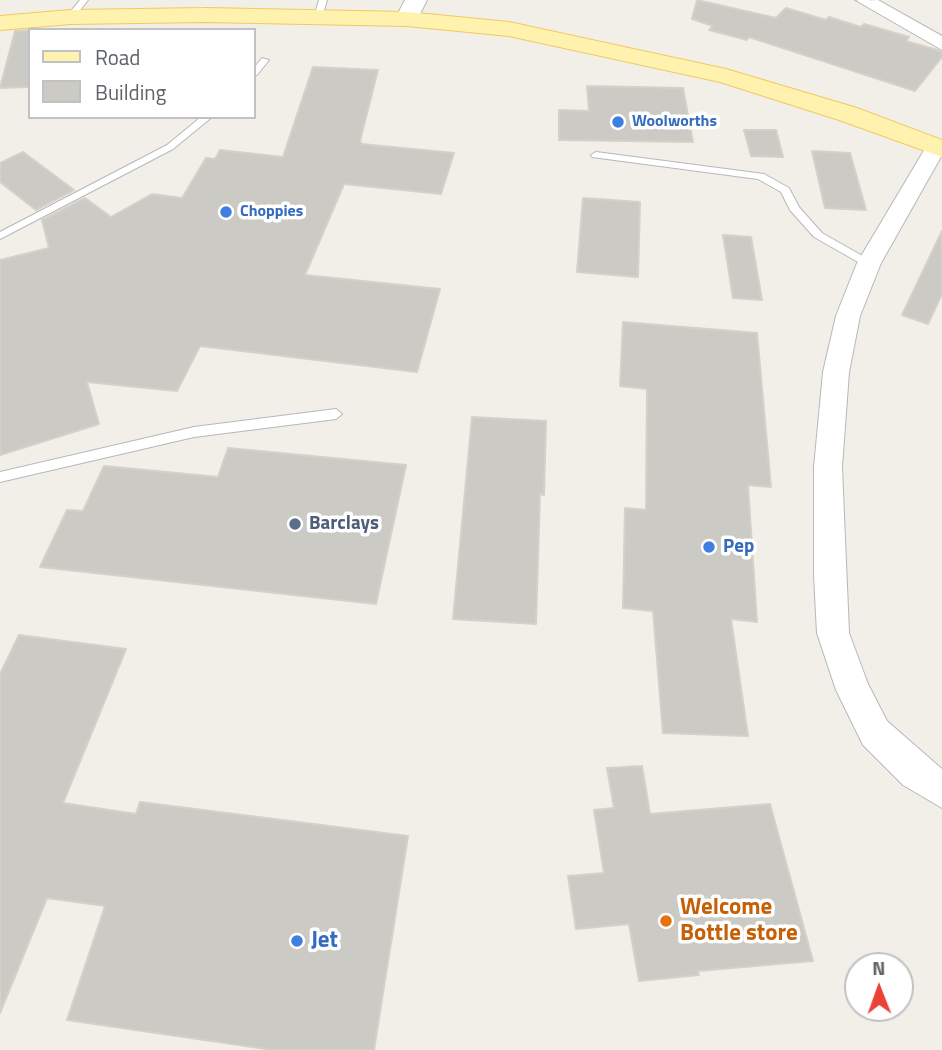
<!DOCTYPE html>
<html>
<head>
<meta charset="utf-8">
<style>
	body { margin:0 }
	#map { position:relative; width:942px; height:1050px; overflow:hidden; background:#f1efe8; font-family:"Titillium Web",sans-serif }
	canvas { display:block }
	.legend { position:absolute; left:28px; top:28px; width:228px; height:91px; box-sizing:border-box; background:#fff; border:2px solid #bfc1c3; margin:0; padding:9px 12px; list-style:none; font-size:21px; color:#5f6368 }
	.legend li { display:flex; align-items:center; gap:14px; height:35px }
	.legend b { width:35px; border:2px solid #bfc1c3 }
	.north { position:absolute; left:844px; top:952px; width:70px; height:70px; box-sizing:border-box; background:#fff; border:2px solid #bfc1c3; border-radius:50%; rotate:359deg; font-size:19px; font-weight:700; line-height:28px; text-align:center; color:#5f6368 }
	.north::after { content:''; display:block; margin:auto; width:24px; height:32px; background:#ea4335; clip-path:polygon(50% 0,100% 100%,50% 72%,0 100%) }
</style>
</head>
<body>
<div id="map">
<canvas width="942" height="1050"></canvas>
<ul class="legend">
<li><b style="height:9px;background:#fff2af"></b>Road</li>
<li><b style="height:19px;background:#cccac5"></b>Building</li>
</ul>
<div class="north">N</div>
</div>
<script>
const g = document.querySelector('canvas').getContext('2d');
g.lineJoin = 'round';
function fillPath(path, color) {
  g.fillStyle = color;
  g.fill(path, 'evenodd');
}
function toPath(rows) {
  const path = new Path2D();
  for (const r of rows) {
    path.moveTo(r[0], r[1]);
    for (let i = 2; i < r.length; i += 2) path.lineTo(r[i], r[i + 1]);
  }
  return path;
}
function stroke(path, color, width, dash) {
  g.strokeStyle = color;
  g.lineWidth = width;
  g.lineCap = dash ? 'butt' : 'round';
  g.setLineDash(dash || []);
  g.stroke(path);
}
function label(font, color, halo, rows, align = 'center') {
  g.font = font + ' "Titillium Web",sans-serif';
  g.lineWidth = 7;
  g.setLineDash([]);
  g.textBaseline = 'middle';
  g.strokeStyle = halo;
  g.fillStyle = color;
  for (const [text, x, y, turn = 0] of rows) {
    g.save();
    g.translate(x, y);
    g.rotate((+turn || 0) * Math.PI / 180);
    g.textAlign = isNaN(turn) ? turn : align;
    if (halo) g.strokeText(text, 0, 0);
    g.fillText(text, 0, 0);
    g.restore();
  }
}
const building = toPath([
	[697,0,776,18,786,8,826,20,829,17,861,27,864,24,909,37,906,41,937,50,942,52,942,57,915,91,749,37,747,40,709,30,713,26,692,19,697,0],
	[30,30,30,87,0,88,15,31,30,30],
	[313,67,378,70,360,141,362,144,454,153,441,194,344,184,305,275,440,289,417,372,200,346,177,391,87,382,99,424,0,455,0,260,49,248,42,220,85,198,111,217,152,194,182,198,206,158,215,159,220,150,283,157,313,67],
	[587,86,683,88,693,142,559,140,559,110,589,111,587,86],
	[744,130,776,130,783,157,751,156,744,130],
	[812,151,850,153,866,210,825,208,812,151],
	[23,152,74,190,36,210,0,182,0,163,23,152],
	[583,198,640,202,638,277,577,272,583,198],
	[942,231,942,294,928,324,902,315,942,231],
	[723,235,751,237,762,300,733,298,723,235],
	[623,322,757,333,771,487,748,485,757,622,731,619,748,736,663,733,653,611,623,608,625,508,646,510,647,389,620,386,623,322],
	[472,417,546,421,544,495,540,494,536,624,453,619,472,417],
	[228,448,406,465,376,604,40,567,67,510,83,511,104,466,218,477,228,448],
	[19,635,126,649,63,803,136,814,140,802,408,836,374,1050,273,1050,67,1020,105,906,47,898,0,1013,0,674,19,635],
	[642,766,650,814,770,804,813,961,698,971,699,975,639,981,629,924,576,929,568,876,604,873,594,810,614,808,607,768,642,766]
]);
fillPath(building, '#cccac5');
stroke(building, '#d6d1c6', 2);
const lane = toPath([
	[80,0,88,0,73,19,67,19,66,17,80,0],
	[319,0,327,0,322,17,318,20,314,17,319,0],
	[855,0,869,0,870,1,866,3,855,0],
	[262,58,269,60,257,75,254,76,254,68,262,58],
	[201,117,212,117,173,149,0,239,0,232,167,145,201,117],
	[596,152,764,174,789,188,799,207,822,233,875,263,873,266,865,266,814,237,790,210,781,192,758,179,592,157,591,155,596,152],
	[336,409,342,414,336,419,194,437,0,482,0,472,194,427,336,409]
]);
const street = toPath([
	[878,0,942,36,942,50,857,1,878,0],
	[936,141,942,142,942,155,881,263,860,316,849,372,842,467,849,633,868,684,887,721,942,769,942,808,903,785,863,745,836,690,817,633,814,576,814,467,823,372,836,316,857,263,926,147,936,141]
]);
const secondary = toPath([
	[405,0,427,0,415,24,407,26,399,24,395,19,405,0]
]);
const primary = toPath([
	[205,8,407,12,509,22,726,69,857,108,942,140,942,157,839,120,720,82,509,36,407,26,205,22,70,24,0,30,0,16,70,10,205,8]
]);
stroke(lane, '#b5b8bc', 2);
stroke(street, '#b5b8bc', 2);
stroke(secondary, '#b6babf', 2);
stroke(primary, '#f2c960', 2);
fillPath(lane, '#fff');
fillPath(street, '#fff');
fillPath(secondary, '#fff');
fillPath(primary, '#fff2af');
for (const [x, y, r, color] of [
	[618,122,7,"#3f7fe0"],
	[226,212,7,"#3f7fe0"],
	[295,524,7,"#5c6f8a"],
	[709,547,7,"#3f7fe0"],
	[666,921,7,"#e8710a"],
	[297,941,7,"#3f7fe0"]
]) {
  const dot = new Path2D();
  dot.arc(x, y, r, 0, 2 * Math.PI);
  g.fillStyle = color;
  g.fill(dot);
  stroke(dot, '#fff', 2.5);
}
label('bold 16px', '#366cbe', '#fff', [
	["Woolworths",632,122],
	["Choppies",240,212]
], 'left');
label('bold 19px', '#4e5e75', '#fff', [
	["Barclays",309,524]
], 'left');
label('bold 19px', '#366cbe', '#fff', [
	["Pep",723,547]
], 'left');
label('bold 23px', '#c56008', '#fff', [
	["Welcome",680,908],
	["Bottle store",680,934]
], 'left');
label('bold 23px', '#366cbe', '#fff', [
	["Jet",311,941]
], 'left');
</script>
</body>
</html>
